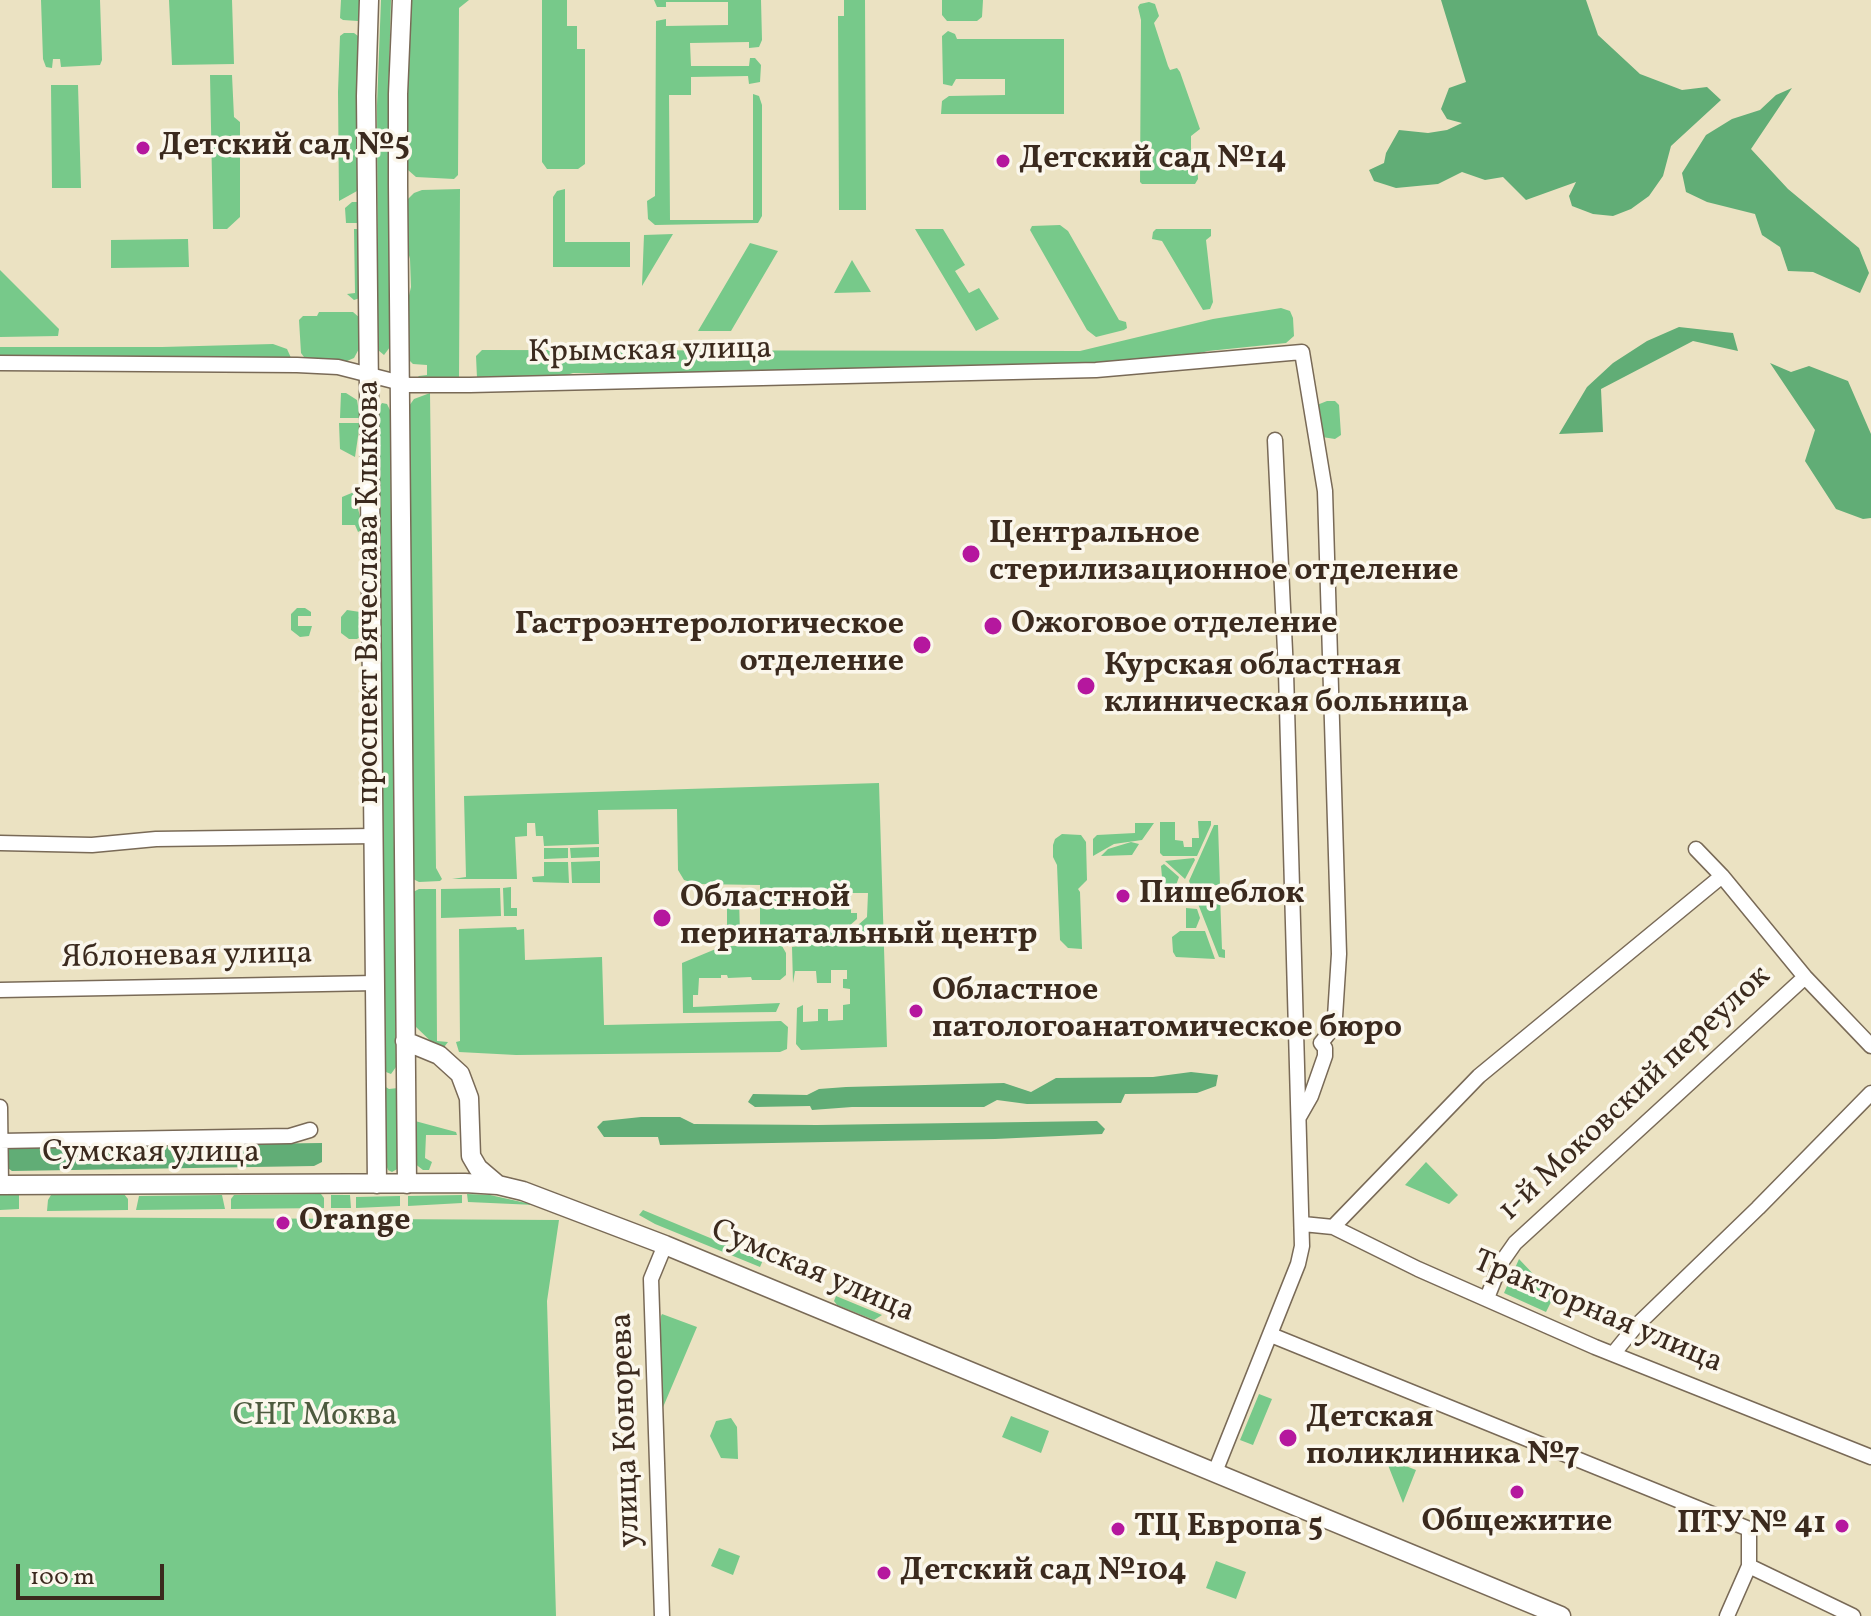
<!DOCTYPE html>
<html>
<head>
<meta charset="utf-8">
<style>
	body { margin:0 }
	#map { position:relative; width:1871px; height:1616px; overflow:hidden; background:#ebe2c2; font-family:Vollkorn,serif }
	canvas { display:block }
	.scale { position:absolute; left:16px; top:1564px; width:148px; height:36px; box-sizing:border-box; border:4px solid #3b2a1e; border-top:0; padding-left:10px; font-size:24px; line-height:28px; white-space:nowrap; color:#3b2a1e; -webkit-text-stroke:6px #fbf7ec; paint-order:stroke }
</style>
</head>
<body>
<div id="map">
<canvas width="1871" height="1616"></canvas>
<div class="scale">100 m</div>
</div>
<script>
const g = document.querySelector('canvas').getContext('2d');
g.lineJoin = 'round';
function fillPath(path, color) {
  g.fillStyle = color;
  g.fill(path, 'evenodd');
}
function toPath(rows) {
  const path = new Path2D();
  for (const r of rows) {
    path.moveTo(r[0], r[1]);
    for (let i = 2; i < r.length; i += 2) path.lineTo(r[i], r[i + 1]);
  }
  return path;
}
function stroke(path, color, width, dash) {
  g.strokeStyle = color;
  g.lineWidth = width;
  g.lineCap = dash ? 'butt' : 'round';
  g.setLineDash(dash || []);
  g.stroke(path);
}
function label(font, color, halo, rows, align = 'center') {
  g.font = font + ' Vollkorn,serif';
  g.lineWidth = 7;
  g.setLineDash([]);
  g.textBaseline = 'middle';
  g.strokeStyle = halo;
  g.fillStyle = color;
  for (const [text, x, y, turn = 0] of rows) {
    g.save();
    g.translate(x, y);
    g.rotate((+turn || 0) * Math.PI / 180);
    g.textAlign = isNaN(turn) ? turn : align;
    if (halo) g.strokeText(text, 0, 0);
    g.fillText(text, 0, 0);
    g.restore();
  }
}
fillPath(toPath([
	[41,0,100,0,102,60,100,65,61,67,60,59,53,59,52,68,46,67,43,59],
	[169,0,232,0,234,64,172,65],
	[341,0,362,0,362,17,358,21,343,20,340,18],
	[381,0,391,0,388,105,390,347,384,355,378,350,377,105],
	[409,0,469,0,459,8,458,175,454,179,416,177,408,170,404,162],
	[542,0,567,0,567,26,577,26,577,49,585,49,585,164,578,169,547,169,542,162],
	[654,0,761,0,762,40,759,47,749,48,749,42,690,43,691,66,749,66,750,58,755,58,761,65,760,82,749,84,748,76,691,77,691,95,669,95,670,220,753,220,753,94,759,96,762,105,762,216,758,223,655,225,648,219,647,201,655,196,656,21,666,19,666,26,728,25,728,2,666,2,666,7,657,7],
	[844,0,865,0,866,210,839,210,838,16,844,16],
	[942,0,983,0,982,17,977,21,947,21,942,15],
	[1149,2,1155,4,1159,16,1154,23,1168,66,1170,70,1177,68,1180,72,1200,129,1191,136,1191,158,1198,158,1204,164,1197,165,1198,179,1195,184,1142,184,1140,182,1141,20,1138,7,1140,4],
	[948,31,955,34,957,39,1064,39,1064,114,941,114,942,101,949,96,1005,95,1005,79,956,79,952,86,943,84,942,36],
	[344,33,354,33,358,36,357,191,339,201,338,92,340,36],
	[210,75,232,75,234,117,240,122,240,217,227,229,213,229],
	[51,85,78,85,81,188,52,188],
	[460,189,459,381,415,380,419,376,427,375,427,365,413,364,408,359,406,308,411,287,410,259,404,237,406,201,414,193,422,190],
	[565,189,565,242,630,242,630,267,553,267,553,197,557,191],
	[352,202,358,202,359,223,346,223,345,208],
	[1060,225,1068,231,1119,320,1126,322,1127,328,1124,330,1096,337,1087,330,1030,230,1032,226],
	[354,229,359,229,360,298,354,300,347,294,355,293],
	[915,229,943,229,965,265,955,271,969,293,979,288,999,319,976,331],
	[1156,229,1211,229,1211,236,1206,240,1213,302,1210,309,1203,310,1162,241,1152,239,1153,232],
	[673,234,642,286,644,235],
	[188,239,189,267,111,268,111,240],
	[750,243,778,251,731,331,698,331],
	[852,260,871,292,834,293],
	[0,270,59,329,58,336,0,337],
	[1281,308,1290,311,1293,318,1294,336,1286,343,1208,351,1189,356,1132,362,625,377,604,373,573,373,553,379,477,378,476,356,482,350,1080,351,1213,319],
	[319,312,353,312,361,319,361,345,354,358,347,361,313,361,304,357,301,353,299,320,303,316,317,316],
	[273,344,287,349,292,360,0,361,0,347,162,347],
	[341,393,346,393,357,400,360,418,340,418],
	[430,393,436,868,442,879,440,881,419,882,413,879,409,406,414,399],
	[1327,401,1335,401,1339,405,1341,435,1335,439,1322,437,1317,405],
	[382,403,387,404,390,410,396,1067,391,1074,386,1072,384,1065,378,409],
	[339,423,360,423,355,457,340,449],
	[354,492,363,529,358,532,355,525,342,525,342,497],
	[297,608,305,608,311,612,311,616,298,616,298,626,312,626,309,636,300,637,291,630,291,614],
	[347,610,360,612,360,637,357,639,349,639,341,633,341,617],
	[879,783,887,1047,801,1050,796,1044,797,1008,803,1005,803,1022,818,1021,818,1009,828,1009,828,1021,843,1020,843,1005,850,1004,850,989,843,988,843,979,847,979,847,970,831,970,831,983,817,983,816,971,795,971,793,983,792,947,833,942,848,934,867,917,868,893,851,893,851,913,857,913,857,919,839,935,821,939,749,940,748,936,760,935,760,885,697,884,684,880,678,870,677,809,598,810,599,844,544,846,543,836,536,836,535,823,527,823,527,836,515,837,517,879,452,879,466,877,464,796],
	[1198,821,1211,821,1211,825,1197,856,1163,856,1160,853,1160,822,1175,822,1175,840,1183,841,1184,847,1192,847,1192,838,1199,838],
	[1135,823,1154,823,1142,840,1114,844,1093,856,1093,839,1097,835,1135,833],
	[1214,825,1218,825,1220,885,1213,885,1213,894,1220,895,1222,949,1225,950,1225,958,1219,957,1189,881],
	[1062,834,1081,835,1086,842,1087,880,1078,889,1080,892,1082,949,1068,948,1060,940,1057,865,1053,857,1053,845,1055,839],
	[1131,842,1139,844,1132,855,1101,856,1108,849],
	[599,847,599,857,571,858,570,848],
	[544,848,568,848,568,858,544,859],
	[1194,858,1195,860,1185,879,1165,861],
	[600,861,600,883,572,883,571,862],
	[544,862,568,862,569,883,533,882,532,877,544,876],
	[1164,864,1179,877,1175,888,1163,888,1161,866],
	[511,887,511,908,517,908,517,916,504,916,503,888],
	[500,888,501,916,441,918,441,889],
	[419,889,436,889,437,1041,448,1042,441,1051,416,1027,411,939,413,892],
	[731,892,739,896,740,936,735,940,727,936,727,897],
	[1186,908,1197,909,1200,918,1196,928,1186,928],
	[516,927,517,930,524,929,525,960,602,957,604,1025,781,1021,788,1027,787,1049,780,1052,516,1055,459,1052,456,1042,460,1041,459,929],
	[1180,931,1205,931,1215,959,1176,957,1173,952,1172,937],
	[723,946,782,946,786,953,786,975,780,980,752,980,751,977,728,978,727,975,721,975,721,978,699,978,698,995,693,995,693,1007,780,1003,776,1012,683,1013,682,963],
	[384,1086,389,1089,398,1088,399,1168,392,1172,388,1170,385,1162],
	[415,1121,456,1132,457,1135,426,1135,425,1158,432,1162,429,1170,423,1170,414,1163],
	[1426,1162,1458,1195,1449,1204,1405,1185],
	[124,1194,128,1199,128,1210,47,1211,48,1200,51,1195],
	[321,1194,324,1198,324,1208,231,1209,231,1199,234,1195],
	[467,1194,490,1195,535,1205,468,1202],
	[0,1195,19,1195,19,1209,0,1210],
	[222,1195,225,1209,136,1210,139,1196],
	[331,1195,350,1195,351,1208,331,1208],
	[462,1195,462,1203,408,1206,408,1196],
	[400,1196,400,1206,356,1208,356,1197],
	[643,1210,763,1260,760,1267,655,1224,639,1215],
	[0,1217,559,1220,547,1301,556,1616,0,1616],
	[1519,1259,1554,1296,1546,1312,1504,1293],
	[836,1296,882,1315,874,1320,837,1305,834,1301],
	[662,1314,697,1327,661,1412,661,1316],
	[1259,1394,1272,1399,1253,1445,1240,1440],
	[1011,1416,1049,1431,1041,1453,1002,1437],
	[731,1418,737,1427,738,1459,721,1458,710,1436,716,1421],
	[1388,1459,1416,1470,1403,1503,1386,1460],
	[719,1548,740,1556,733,1575,711,1566],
	[1216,1561,1246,1572,1236,1599,1206,1588]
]), '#77c98a');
fillPath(toPath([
	[1441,0,1586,0,1598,35,1640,74,1682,90,1707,87,1721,100,1671,146,1663,176,1649,196,1631,209,1613,216,1593,214,1572,206,1569,196,1576,182,1526,200,1503,177,1485,180,1462,172,1438,184,1396,188,1374,181,1369,170,1384,163,1386,153,1399,130,1428,133,1447,130,1462,123,1447,119,1441,109,1449,88,1466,82],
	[1792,88,1751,149,1788,189,1859,248,1869,273,1860,293,1813,272,1788,271,1780,247,1762,235,1755,214,1707,202,1686,192,1682,173,1706,135,1732,119,1760,110,1776,95],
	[1679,327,1733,333,1738,351,1693,341,1601,389,1603,432,1559,434,1587,387,1613,363,1647,341],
	[1770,363,1791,372,1809,366,1848,381,1871,434,1871,518,1863,519,1836,509,1805,461,1815,430],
	[1191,1072,1218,1075,1216,1086,1197,1093,1125,1094,1121,1103,1027,1104,997,1100,984,1107,852,1107,812,1110,810,1106,755,1107,748,1102,753,1094,807,1095,819,1089,846,1087,1004,1083,1031,1092,1056,1078,1153,1077],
	[641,1117,680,1117,694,1124,817,1125,1097,1121,1105,1129,1102,1134,995,1139,660,1145,658,1137,604,1137,597,1127,603,1121],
	[322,1143,322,1162,314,1166,12,1171,5,1166,5,1147]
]), '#61ad76');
const minor = toPath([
	[0,363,297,365,338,367,409,385,470,385,1096,370,1302,352,1325,491,1339,954,1335,1017,1332,1029,1321,1043],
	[0,843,92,845,156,839,374,836],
	[1696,849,1722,876,1805,977,1871,1046],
	[0,990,376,983],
	[0,1107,1,1185],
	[1299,1117,1311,1096,1325,1056,1325,1048,1321,1043],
	[0,1141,290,1136,310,1130],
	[1303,1224,1333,1227,1418,1269,1595,1347,1871,1457],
	[1333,1227,1479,1076,1722,876],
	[1487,1298,1501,1263,1515,1243,1805,977],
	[1271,1335,1749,1529,1749,1566],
	[1613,1354,1635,1327,1758,1208,1871,1093],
	[1215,1472,1298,1264,1302,1246,1286,672,1275,440],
	[662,1616,651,1279,665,1245],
	[1727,1616,1749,1566,1853,1616]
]);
const major = toPath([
	[369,0,366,96,377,1184],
	[402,0,398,94,398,185,407,1184],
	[405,1041,439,1055,460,1074,469,1098,471,1156,478,1168,498,1185],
	[0,1185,465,1183,498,1185,523,1191,665,1245,1561,1616]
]);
stroke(minor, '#796a57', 17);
stroke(major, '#796a57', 21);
stroke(minor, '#fff', 14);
stroke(major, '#fff', 18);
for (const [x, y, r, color] of [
	[143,148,8,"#b5179e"],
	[1003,161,8,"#b5179e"],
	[971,554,10,"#b5179e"],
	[993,626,10,"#b5179e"],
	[922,645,10,"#b5179e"],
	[1086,686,10,"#b5179e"],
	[1123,896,8,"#b5179e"],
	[662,918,10,"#b5179e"],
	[916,1011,8,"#b5179e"],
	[283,1223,8,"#b5179e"],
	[1288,1438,10,"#b5179e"],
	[1517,1492,8,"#b5179e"],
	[1842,1526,8,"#b5179e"],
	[1118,1529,8,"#b5179e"],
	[884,1573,8,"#b5179e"]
]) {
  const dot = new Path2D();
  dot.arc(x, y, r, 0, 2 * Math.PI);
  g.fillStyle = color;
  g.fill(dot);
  stroke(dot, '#fbf7ec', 3);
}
label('bold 32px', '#3b2a1e', '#fbf7ec', [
	["Детский сад №5",159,148],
	["Детский сад №14",1019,161],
	["Центральное",989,536],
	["стерилизационное отделение",989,573],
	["Ожоговое отделение",1011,626],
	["Гастроэнтерологическое",904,627,"right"],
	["отделение",904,664,"right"],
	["Курская областная",1104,668],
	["клиническая больница",1104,705],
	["Пищеблок",1139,896],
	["Областной",680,900],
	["перинатальный центр",680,937],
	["Областное",932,993],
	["патологоанатомическое бюро",932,1030],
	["Orange",299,1223],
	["Детская",1306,1420],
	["поликлиника №7",1306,1457],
	["Общежитие",1517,1524,"center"],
	["ПТУ № 41",1826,1526,"right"],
	["ТЦ Европа 5",1134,1529],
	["Детский сад №104",900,1573]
], 'left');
label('32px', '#3b2a1e', '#fbf7ec', [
	["Крымская улица",650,353,-1],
	["проспект Вячеслава Клыкова",371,592,-90],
	["Яблоневая улица",187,958,-1],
	["1-й Моковский переулок",1636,1095,-43],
	["Сумская улица",151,1155],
	["Сумская улица",812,1273,23],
	["Тракторная улица",1597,1314,23],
	["улица Конорева",628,1430,-92]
]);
label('32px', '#4d5a3e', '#fbf7ec', [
	["СНТ Моква",315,1418]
]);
</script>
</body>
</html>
